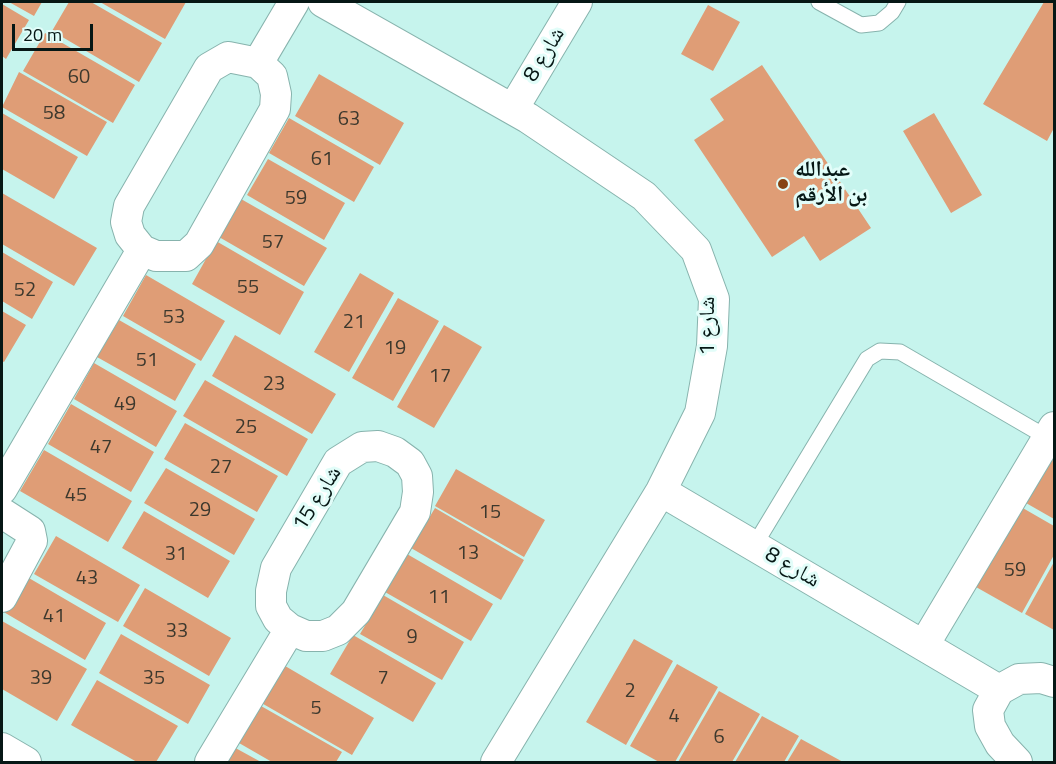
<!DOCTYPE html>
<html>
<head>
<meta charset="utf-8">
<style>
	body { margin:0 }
	#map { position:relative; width:1056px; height:764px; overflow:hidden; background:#c6f4ed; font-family:"Titillium Web",sans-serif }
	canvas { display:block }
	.frame { position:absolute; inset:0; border:3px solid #061715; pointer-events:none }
	.scale { position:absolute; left:12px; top:24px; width:81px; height:27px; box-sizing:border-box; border:3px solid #061715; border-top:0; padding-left:8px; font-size:18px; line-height:21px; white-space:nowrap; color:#061715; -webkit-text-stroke:4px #e2fdf9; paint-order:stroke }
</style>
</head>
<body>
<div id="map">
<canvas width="1056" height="764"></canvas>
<div class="frame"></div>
<div class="scale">20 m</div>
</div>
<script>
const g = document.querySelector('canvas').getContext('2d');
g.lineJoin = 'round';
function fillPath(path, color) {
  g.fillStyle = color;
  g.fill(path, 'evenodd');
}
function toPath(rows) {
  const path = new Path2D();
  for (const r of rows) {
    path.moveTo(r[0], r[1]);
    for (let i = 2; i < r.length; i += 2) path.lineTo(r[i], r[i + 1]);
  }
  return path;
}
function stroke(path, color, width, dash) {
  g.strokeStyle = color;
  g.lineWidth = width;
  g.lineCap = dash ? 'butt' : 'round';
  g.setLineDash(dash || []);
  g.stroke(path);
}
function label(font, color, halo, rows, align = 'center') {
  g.font = font + ' "Titillium Web","Noto Naskh Arabic",sans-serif';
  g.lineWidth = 6;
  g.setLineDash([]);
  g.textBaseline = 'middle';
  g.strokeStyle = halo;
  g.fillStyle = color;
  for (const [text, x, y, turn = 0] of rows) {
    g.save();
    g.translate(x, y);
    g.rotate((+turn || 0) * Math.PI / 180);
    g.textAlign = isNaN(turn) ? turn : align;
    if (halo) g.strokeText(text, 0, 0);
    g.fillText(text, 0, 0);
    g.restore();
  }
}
fillPath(toPath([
	[9,2,42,2,34,16],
	[69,2,91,2,162,43,139,82,52,31],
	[100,2,186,2,165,39],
	[1044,2,1054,2,1054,128,1047,141,983,104],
	[2,4,29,20,6,59,2,56],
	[708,5,740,22,713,71,681,54],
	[45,33,135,85,113,123,23,71],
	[762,65,871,228,820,261,804,236,772,257,694,140,724,120,710,99],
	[19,72,107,122,87,156,2,107],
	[319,74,404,123,380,165,295,116],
	[2,113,78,157,54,199,2,169],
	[934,113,982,195,951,213,903,131],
	[289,118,374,167,354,202,269,153],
	[268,159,345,203,324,240,247,195],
	[2,193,97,248,74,286,2,244],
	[241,199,327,248,304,286,219,237],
	[216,241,304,292,280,335,192,284],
	[2,252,53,282,32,319,2,301],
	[360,273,394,293,349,372,314,352],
	[146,275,225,321,201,361,123,316],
	[398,298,439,321,393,401,352,378],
	[2,311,26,325,4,362,2,361],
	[119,320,196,364,175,401,97,357],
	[444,325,482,347,434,428,397,407],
	[235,335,336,394,312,434,212,376],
	[94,363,177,411,156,447,74,399],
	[205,380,308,439,287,476,183,416],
	[71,404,154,452,131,492,48,444],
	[185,423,278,476,257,512,164,459],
	[44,450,132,501,108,542,20,491],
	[1054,453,1054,519,1026,503],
	[166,468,255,519,234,555,144,503],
	[456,469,545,520,524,557,435,506],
	[1021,507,1054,526,1054,555,1022,613,976,587],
	[435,508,524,560,501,600,411,548],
	[144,511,230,561,208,598,122,548],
	[56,536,140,585,118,622,34,574],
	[407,554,493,604,471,641,385,592],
	[1054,562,1054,630,1025,614],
	[22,574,106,623,85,660,2,611],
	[145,588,231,638,209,676,123,626],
	[383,595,464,642,442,680,360,634],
	[2,621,87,669,57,721,2,689],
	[121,634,210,685,188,724,99,673],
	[353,635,436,683,413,722,330,674],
	[634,639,673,661,626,745,586,722],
	[280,663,374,718,352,755,258,701],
	[677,664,718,687,675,762,659,762,630,746],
	[97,680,178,726,156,762,137,762,71,725],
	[719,691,760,714,732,762,678,762],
	[261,706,342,752,336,762,272,762,239,743],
	[762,716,799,736,784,762,735,762],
	[801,739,843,762,787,762],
	[230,745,261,762,220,762]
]), '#df9d76');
const service = toPath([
	[819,2,861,25,879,23,892,12,898,2],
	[754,546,867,359,880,351,900,352,1048,438]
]);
const minor = toPath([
	[323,2,528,118,644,196,696,250,714,299,712,346,700,413,661,491,496,762],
	[228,57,258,63,272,76,276,94,275,109,199,244,186,256,156,256,142,250,130,235,126,222,129,206,209,68,228,57],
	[258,63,294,2],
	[513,109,577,2],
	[378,446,395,452,410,463,417,476,418,492,415,512,356,612,338,630,323,636,306,636,290,629,278,619,271,606,271,591,276,568,338,462,362,447,378,446],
	[2,489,142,250],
	[661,491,999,690],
	[2,513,30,531,32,541,2,597],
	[924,645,1054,427],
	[2,748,26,762],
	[210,762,290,629],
	[1017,762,1000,744,990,726,988,710,999,690,1019,679,1041,678,1054,682]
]);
stroke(service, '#87b3ad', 17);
stroke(minor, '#87b3ad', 32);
stroke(service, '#fff', 15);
stroke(minor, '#fff', 30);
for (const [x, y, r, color] of [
	[783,184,6,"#864413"]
]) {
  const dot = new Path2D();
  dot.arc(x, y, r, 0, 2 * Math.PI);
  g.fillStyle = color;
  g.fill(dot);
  stroke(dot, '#e2fdf9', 2);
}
label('20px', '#3c382d', null, [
	["60",79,78],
	["58",54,114],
	["63",349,120],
	["61",322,160],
	["59",296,199],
	["57",273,243],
	["55",248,288],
	["52",25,291],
	["53",174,318],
	["21",354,323],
	["19",395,349],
	["51",147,361],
	["17",440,377],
	["23",274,385],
	["49",125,405],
	["25",246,428],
	["47",101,448],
	["27",221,468],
	["45",76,496],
	["29",200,511],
	["15",490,513],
	["13",468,554],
	["31",176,555],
	["59",1015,571],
	["43",87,579],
	["11",439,598],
	["41",54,617],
	["33",177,632],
	["9",412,638],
	["39",41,679],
	["35",154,679],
	["7",383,679],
	["2",630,692],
	["5",316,709],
	["4",674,717],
	["6",719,738]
]);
label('22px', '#061715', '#e2fdf9', [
	["شارع 8",545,55,-59],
	["شارع 1",709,326,-90],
	["شارع 15",318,499,-58],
	["شارع 8",792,568,30]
]);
label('bold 22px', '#061715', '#e2fdf9', [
	["عبدالله",795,171],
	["بن الأرقم",795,196]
], 'left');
</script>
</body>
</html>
